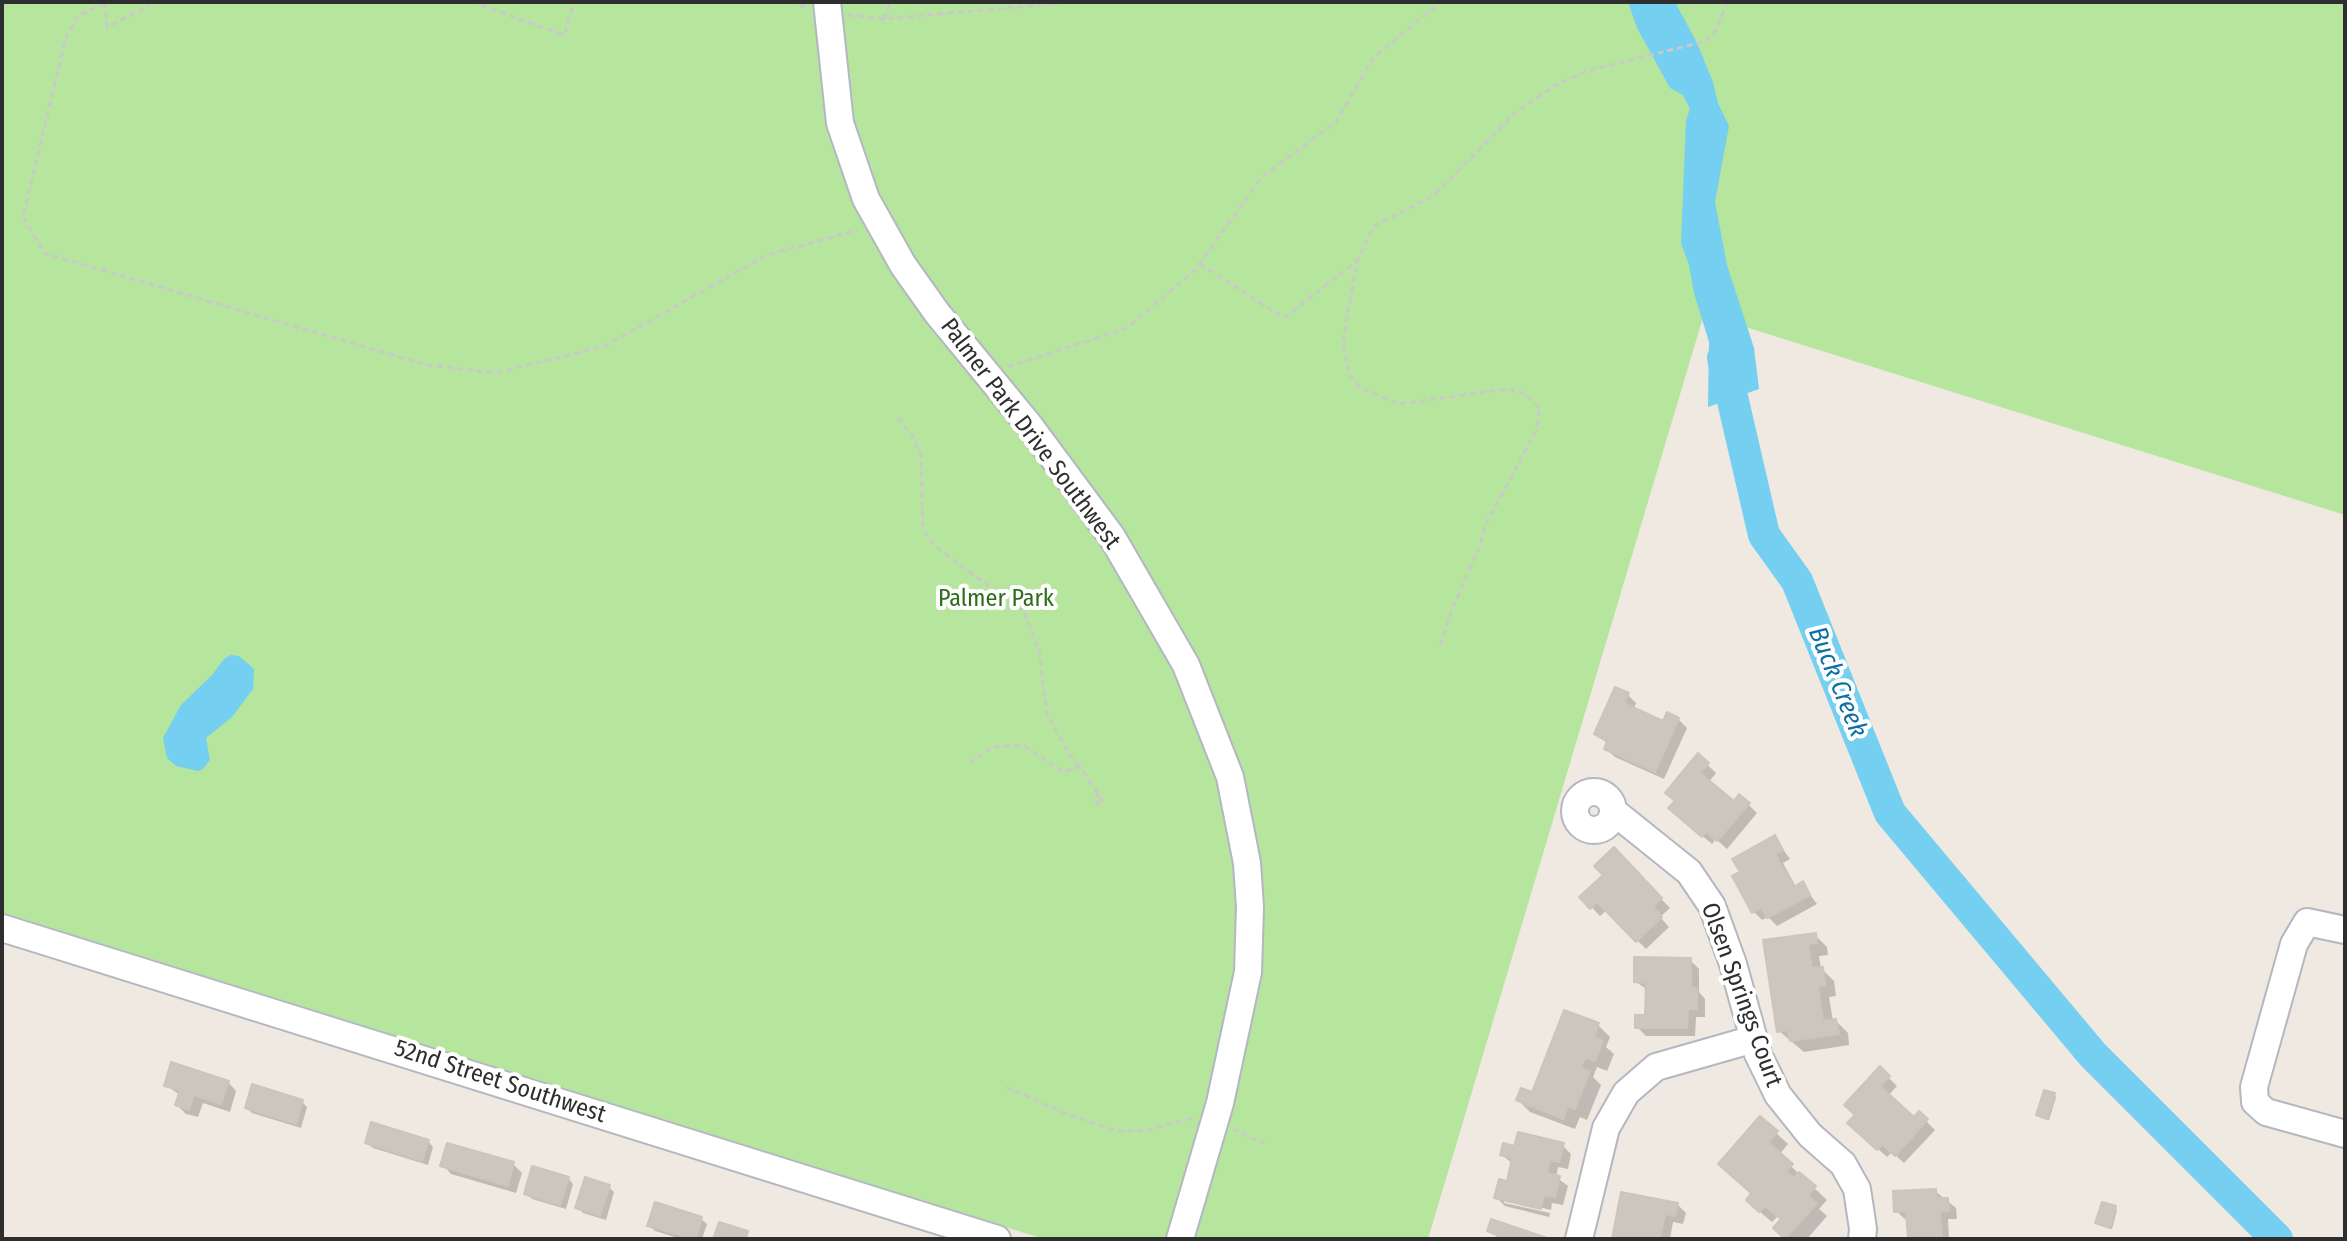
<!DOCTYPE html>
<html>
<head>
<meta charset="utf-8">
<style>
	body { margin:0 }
	#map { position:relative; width:2347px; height:1241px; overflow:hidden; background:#efe9e1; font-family:"Fira Sans Condensed",sans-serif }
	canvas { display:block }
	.frame { position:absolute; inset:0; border:4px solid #2e2e2e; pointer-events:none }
</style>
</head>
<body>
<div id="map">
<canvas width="2347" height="1241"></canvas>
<div class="frame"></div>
</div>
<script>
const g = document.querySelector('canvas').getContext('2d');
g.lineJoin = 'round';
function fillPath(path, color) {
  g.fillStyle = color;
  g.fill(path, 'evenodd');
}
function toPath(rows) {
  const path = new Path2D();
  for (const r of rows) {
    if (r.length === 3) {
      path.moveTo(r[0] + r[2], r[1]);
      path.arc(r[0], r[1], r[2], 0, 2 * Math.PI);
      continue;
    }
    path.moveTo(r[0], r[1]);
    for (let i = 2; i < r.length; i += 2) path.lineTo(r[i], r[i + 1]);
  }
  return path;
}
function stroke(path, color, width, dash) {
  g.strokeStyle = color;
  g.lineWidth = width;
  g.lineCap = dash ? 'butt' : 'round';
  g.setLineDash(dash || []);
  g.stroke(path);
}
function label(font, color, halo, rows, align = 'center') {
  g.font = font + ' "Fira Sans Condensed",sans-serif';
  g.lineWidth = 8;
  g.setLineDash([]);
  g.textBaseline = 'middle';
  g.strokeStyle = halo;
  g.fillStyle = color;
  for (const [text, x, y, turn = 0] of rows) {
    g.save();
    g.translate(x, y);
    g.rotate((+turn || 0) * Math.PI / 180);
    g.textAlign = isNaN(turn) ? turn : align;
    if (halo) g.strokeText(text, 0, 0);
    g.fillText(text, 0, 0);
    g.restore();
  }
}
fillPath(toPath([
	[2,2,2345,2,2345,515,1704,314,1428,1239,1044,1239,2,916]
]), '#b6e59e');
fillPath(toPath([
	[1628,2,1675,2,1697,43,1713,82,1718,103,1729,126,1715,202,1727,265,1754,348,1759,389,1708,407,1709,342,1694,293,1689,265,1681,243,1686,120,1690,109,1683,95,1670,88,1637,28],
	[231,655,239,656,254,669,253,689,232,717,206,738,210,760,203,769,198,771,176,766,167,758,163,738,181,705,212,675,224,659]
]), '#75cff0');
fillPath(toPath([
	[1627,694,1636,703,1633,710,1664,724,1678,719,1687,728,1664,779,1615,757,1606,749,1608,744,1596,734],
	[1698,756,1716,773,1708,783,1734,804,1748,804,1757,813,1727,849,1716,839,1712,844,1680,817,1677,802],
	[1775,838,1790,859,1783,863,1796,887,1802,884,1817,904,1777,926,1768,917,1762,920,1754,912,1742,873],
	[1614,850,1670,908,1660,917,1669,927,1646,949,1607,910,1600,916,1582,897,1606,875],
	[1815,935,1827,947,1828,955,1819,956,1821,968,1834,981,1836,996,1829,997,1833,1021,1836,1021,1848,1033,1849,1045,1804,1052,1779,1031,1765,942],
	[1690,960,1699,969,1699,992,1705,999,1705,1017,1696,1017,1695,1036,1646,1036,1637,1027,1647,1017,1648,990,1636,982],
	[1598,1025,1610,1037,1606,1047,1614,1054,1607,1071,1597,1067,1593,1077,1601,1085,1587,1120,1580,1117,1575,1129,1530,1112,1518,1100,1533,1094],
	[1880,1069,1897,1086,1888,1096,1914,1119,1919,1114,1935,1130,1904,1163,1892,1152,1887,1157,1859,1132,1857,1115],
	[228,1082,236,1091,230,1112,203,1103,198,1117,186,1114,177,1105,180,1095,166,1085],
	[2054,1095,2056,1097,2049,1120,2040,1117,2038,1115],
	[302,1102,307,1107,301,1128,252,1113,247,1108],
	[1776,1133,1788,1144,1779,1155,1827,1200,1819,1209,1827,1216,1807,1239,1787,1239,1776,1228,1782,1220,1778,1216,1772,1222,1760,1212,1748,1200,1753,1194,1733,1176],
	[428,1141,433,1147,428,1165,373,1148,367,1143],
	[1562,1145,1571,1154,1568,1169,1558,1167,1556,1177,1568,1186,1563,1205,1552,1203,1551,1210,1504,1198,1504,1203,1550,1213,1549,1217,1505,1206,1497,1198,1508,1183,1513,1164,1502,1155,1516,1148],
	[513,1164,522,1173,516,1193,451,1174,443,1165],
	[568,1178,573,1184,566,1209,532,1199,526,1193],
	[609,1187,614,1192,606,1220,583,1213,578,1207],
	[1935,1191,1956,1208,1957,1219,1948,1219,1949,1239,1910,1239,1909,1219,1905,1219,1896,1211],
	[1677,1204,1686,1213,1683,1224,1673,1222,1670,1239,1614,1239],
	[2115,1208,2117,1210,2112,1229,2098,1223],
	[701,1219,707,1224,702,1239,681,1239,655,1231,650,1226]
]), '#0003');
stroke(toPath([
	[1723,358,1764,535,1797,581,1890,813,2093,1055,2277,1239]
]), '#75cff0', 32);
const building = toPath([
	[1615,687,1629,693,1624,703,1663,721,1667,712,1679,718,1655,772,1604,749,1607,741,1594,734,1615,687],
	[1698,753,1709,763,1700,773,1734,801,1739,794,1750,803,1717,841,1706,832,1702,837,1668,808,1675,801,1665,793,1698,753],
	[1775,835,1783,850,1775,854,1794,887,1803,881,1810,895,1767,918,1761,908,1752,913,1732,876,1740,872,1732,859,1775,835],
	[1614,847,1662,898,1653,907,1662,917,1636,942,1597,902,1590,909,1579,897,1603,875,1594,866,1614,847],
	[1816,933,1817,943,1808,944,1812,968,1823,967,1825,985,1818,986,1823,1021,1836,1019,1839,1034,1790,1041,1788,1030,1777,1032,1763,940,1816,933],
	[1634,957,1691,958,1691,988,1697,988,1697,1009,1688,1009,1687,1028,1635,1028,1635,1015,1645,1015,1646,983,1634,982,1634,957],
	[1564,1010,1599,1023,1594,1037,1603,1041,1595,1061,1585,1057,1581,1068,1590,1071,1575,1109,1568,1106,1563,1119,1516,1100,1521,1088,1532,1092,1564,1010],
	[171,1062,229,1081,221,1104,194,1095,189,1110,175,1105,180,1090,164,1086,171,1062],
	[1880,1066,1890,1076,1880,1086,1914,1117,1919,1111,1928,1119,1895,1156,1882,1144,1877,1150,1847,1123,1855,1115,1844,1105,1880,1066],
	[252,1084,303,1100,296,1124,245,1108,252,1084],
	[2044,1090,2055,1093,2047,1119,2036,1115,2044,1090],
	[1760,1116,1778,1131,1768,1142,1793,1164,1786,1171,1794,1178,1799,1172,1816,1186,1808,1196,1817,1203,1785,1239,1773,1228,1781,1219,1765,1206,1759,1212,1746,1200,1751,1193,1718,1164,1760,1116],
	[371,1122,429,1140,422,1161,365,1143,371,1122],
	[1518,1132,1564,1143,1559,1162,1550,1160,1547,1173,1560,1176,1555,1197,1544,1195,1541,1209,1494,1198,1499,1179,1507,1181,1512,1158,1500,1155,1503,1143,1514,1146,1518,1132],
	[447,1143,514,1162,508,1186,440,1166,447,1143],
	[532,1166,569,1177,560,1205,524,1194,532,1166],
	[585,1177,610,1185,600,1216,575,1208,585,1177],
	[1936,1189,1936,1198,1948,1198,1949,1211,1940,1211,1942,1239,1908,1239,1906,1211,1894,1212,1893,1191,1936,1189],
	[1621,1192,1678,1203,1675,1216,1665,1214,1660,1239,1612,1239,1621,1192],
	[655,1202,702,1217,696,1239,647,1226,655,1202],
	[2102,1202,2116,1206,2110,1228,2095,1223,2102,1202],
	[1491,1219,1547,1238,1547,1239,1496,1239,1497,1235,1487,1231,1491,1219],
	[719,1222,748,1231,746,1239,713,1239,719,1222]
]);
fillPath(building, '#cbc7bf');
stroke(building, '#cbc5ba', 2);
const minor = toPath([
	[827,2,840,123,866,199,903,265,937,313,1029,425,1112,537,1186,665,1230,777,1247,863,1250,907,1248,972,1220,1103,1180,1239],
	[1594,811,19],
	[1613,811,1689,872,1712,906,1733,964,1758,1054,1778,1095,1810,1135,1843,1164,1857,1189,1863,1229,1862,1239],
	[2,928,997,1239],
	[2345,930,2307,922,2294,944,2254,1087,2255,1102,2266,1112,2345,1134],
	[1579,1239,1606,1128,1626,1093,1656,1067,1754,1039]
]);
stroke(minor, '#b4b7c1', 30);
stroke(toPath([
	[105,2,107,27,147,7,149,2],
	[472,2,564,35,574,2],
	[790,2,806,7],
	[105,3,78,16,66,37,23,217,44,253,427,365,496,373,605,346,767,255,857,230],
	[848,15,884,19,1072,2],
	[884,19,890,2],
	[1200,264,1284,318,1357,261],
	[1008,367,1127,328,1195,270,1262,177,1336,122,1373,58,1435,7,1436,2],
	[898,418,913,437,921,456,923,525,927,535,936,547,1024,612,1039,650,1047,714,1069,754,1080,767],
	[1440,645,1454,605,1480,546,1485,526,1536,431,1540,408,1526,394,1507,389,1398,404,1361,388,1349,375,1343,341,1357,261,1374,226,1433,196,1515,113,1556,85,1587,71,1706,41,1717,29,1727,2],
	[969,763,993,747,1023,745,1063,772,1080,767,1098,793,1103,802,1098,804,1095,799,1098,793],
	[1006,1087,1064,1113,1116,1131,1143,1131,1192,1118],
	[1233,1129,1265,1144]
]), '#c9c9c9', 3, [6, 4]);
stroke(minor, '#fff', 26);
label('24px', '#2e2e2e', '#fff', [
	["Palmer Park Drive Southwest",1030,434,53],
	["Olsen Springs Court",1741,995,70],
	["52nd Street Southwest",500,1082,18]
]);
label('24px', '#2c6e1b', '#fff', [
	["Palmer Park",996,599]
]);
label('italic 26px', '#0d6fa3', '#fff', [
	["Buck Creek",1837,682,68]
]);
</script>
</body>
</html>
